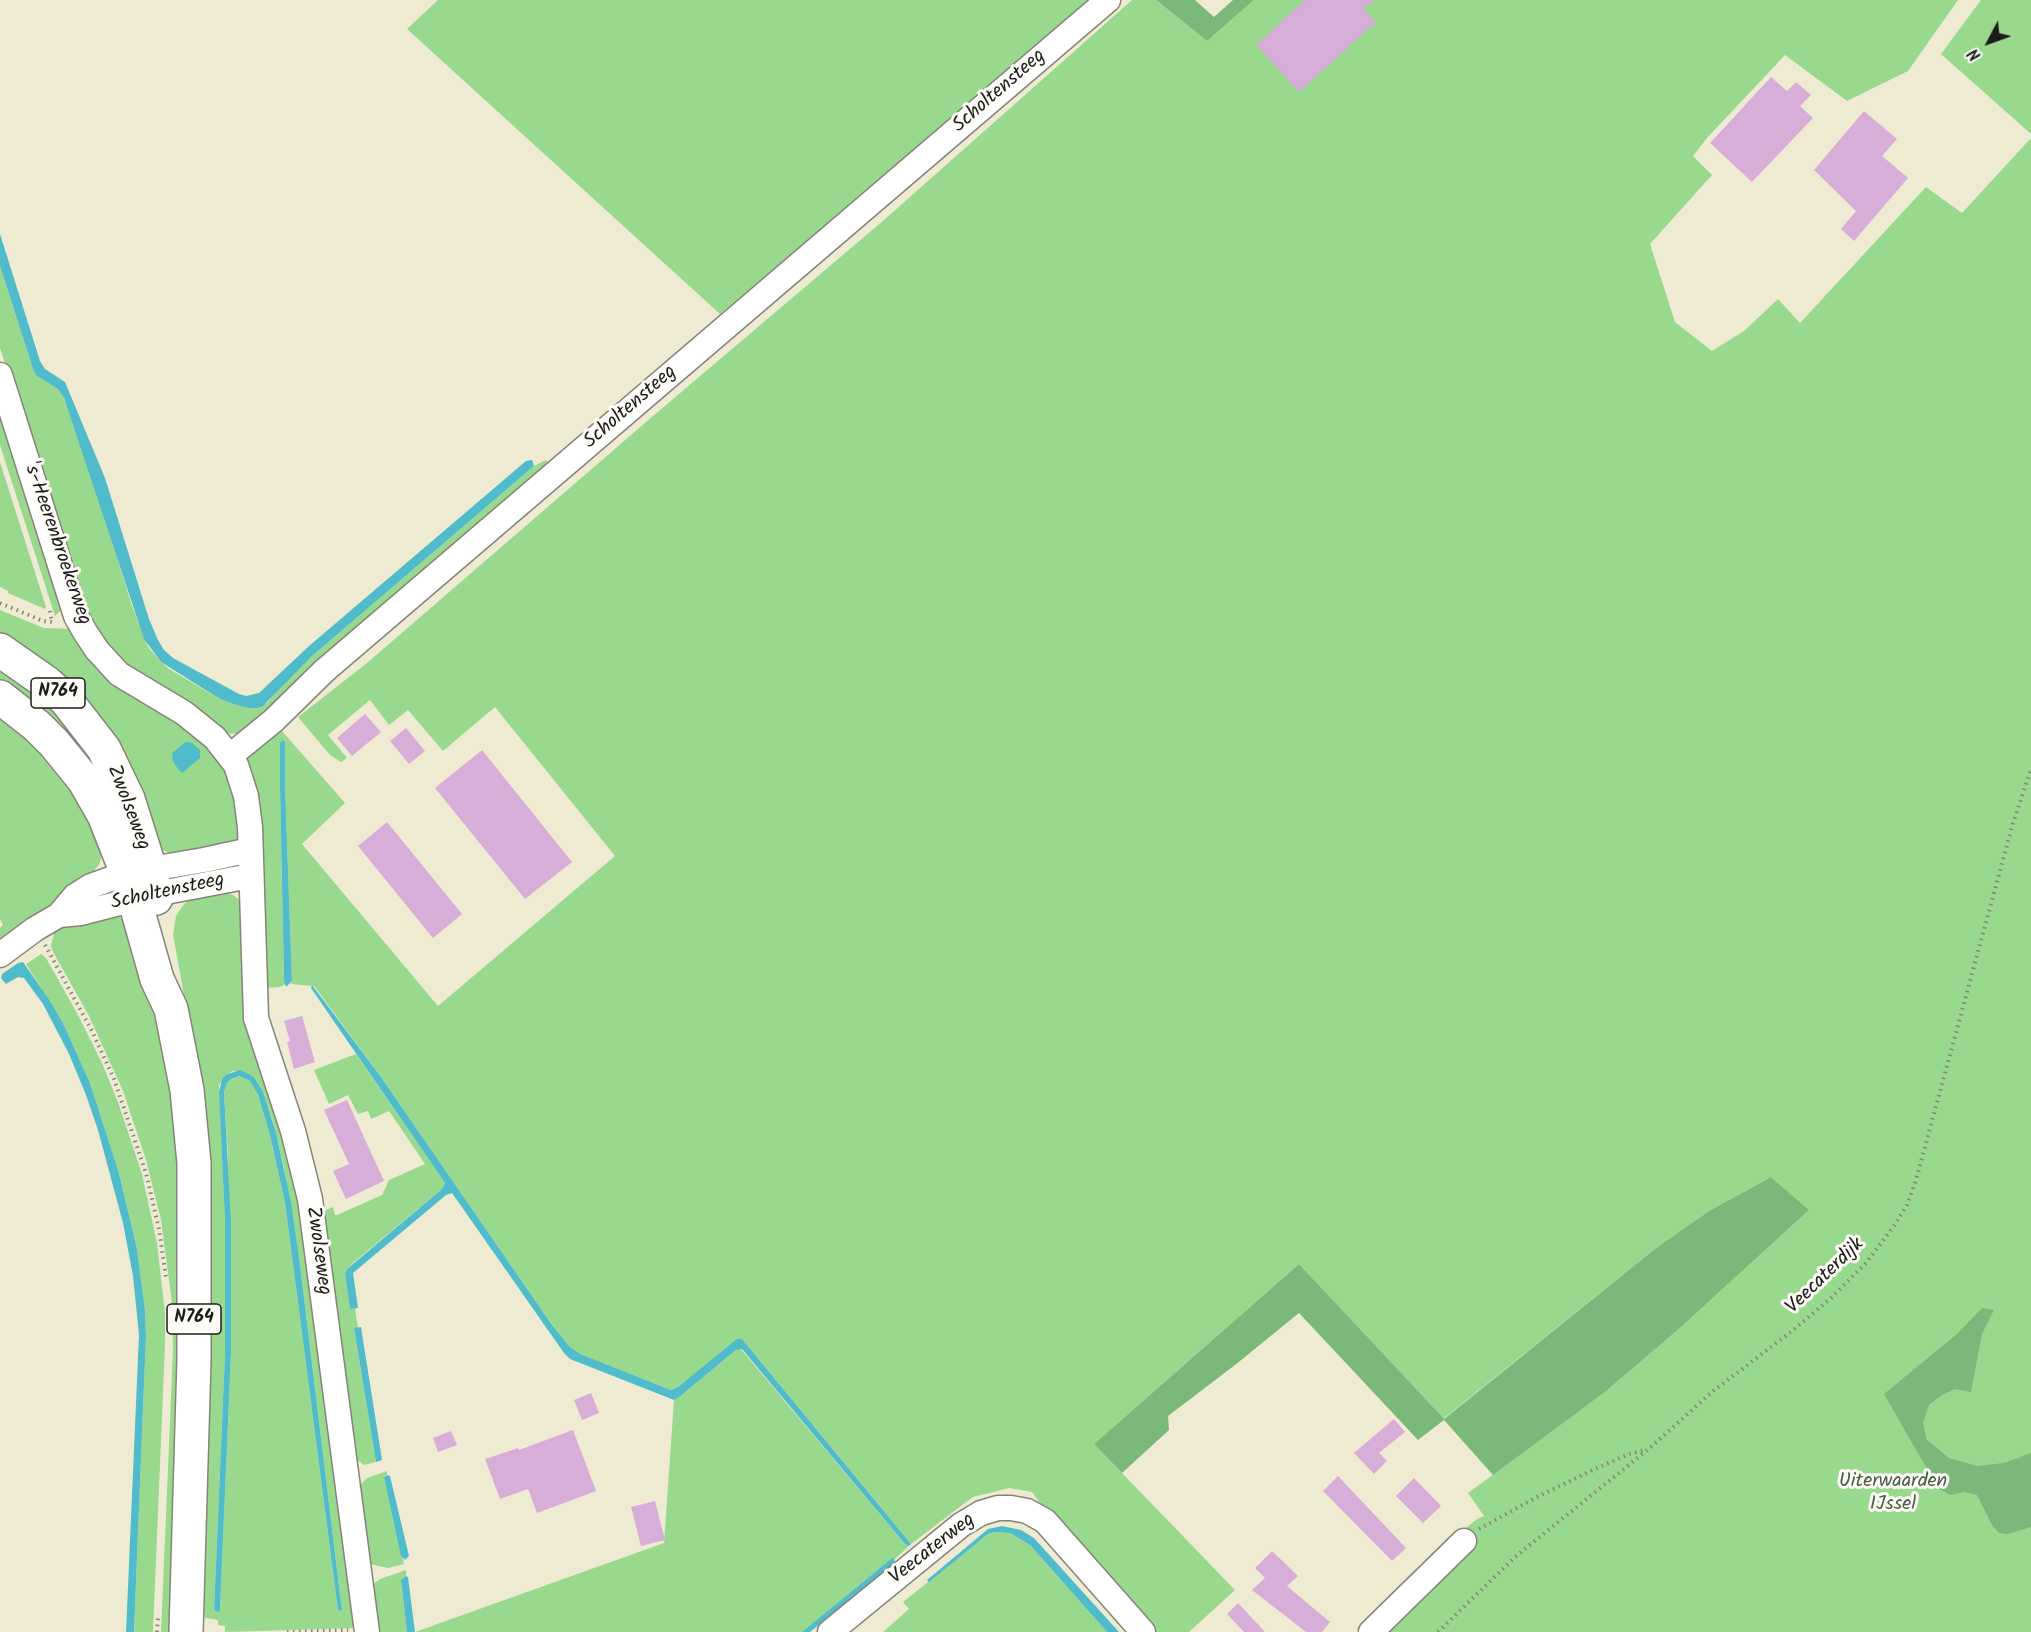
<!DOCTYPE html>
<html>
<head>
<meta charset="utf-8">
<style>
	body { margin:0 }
	#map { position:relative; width:2031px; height:1632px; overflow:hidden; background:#efebd3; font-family:Kalam,sans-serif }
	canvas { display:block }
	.north { position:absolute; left:1959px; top:12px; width:60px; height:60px; -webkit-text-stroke:4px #fdfcf7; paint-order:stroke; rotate:229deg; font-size:16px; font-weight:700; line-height:24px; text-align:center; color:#1c1c1c }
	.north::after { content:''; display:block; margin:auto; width:21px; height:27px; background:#1c1c1c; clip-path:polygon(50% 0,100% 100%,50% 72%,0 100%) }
</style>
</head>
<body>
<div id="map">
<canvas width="2031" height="1632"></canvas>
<div class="north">N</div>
</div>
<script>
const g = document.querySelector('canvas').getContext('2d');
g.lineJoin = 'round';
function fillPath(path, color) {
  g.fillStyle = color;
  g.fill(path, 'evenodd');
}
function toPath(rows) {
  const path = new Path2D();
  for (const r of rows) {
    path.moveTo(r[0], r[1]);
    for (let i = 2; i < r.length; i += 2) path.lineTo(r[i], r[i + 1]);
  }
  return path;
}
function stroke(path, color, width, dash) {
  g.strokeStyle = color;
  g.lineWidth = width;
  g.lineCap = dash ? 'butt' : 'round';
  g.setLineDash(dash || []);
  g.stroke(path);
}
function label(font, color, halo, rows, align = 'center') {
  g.font = font + ' Kalam,sans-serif';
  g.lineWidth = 6;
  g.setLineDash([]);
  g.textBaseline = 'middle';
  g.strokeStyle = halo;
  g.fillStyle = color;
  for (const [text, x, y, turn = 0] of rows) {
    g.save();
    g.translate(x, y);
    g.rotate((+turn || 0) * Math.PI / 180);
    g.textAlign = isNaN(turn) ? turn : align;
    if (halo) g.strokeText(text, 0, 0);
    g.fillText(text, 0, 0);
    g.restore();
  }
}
fillPath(toPath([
	[438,0,1088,0,1037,47,720,314,407,29],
	[1132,0,1156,0,1207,41,1254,0,1958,0,1908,71,1847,101,1785,55,1707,138,1693,156,1712,175,1650,244,1675,322,1712,351,1744,331,1778,299,1800,323,1926,187,1962,213,2031,138,2031,1632,1380,1632,1462,1531,1477,1519,1484,1516,1468,1493,1605,1392,1680,1328,1809,1210,1771,1177,1709,1211,1656,1248,1443,1419,1299,1264,1094,1444,1235,1590,1189,1632,1154,1632,1049,1516,1032,1492,1009,1488,973,1497,911,1544,742,1339,678,1387,671,1390,579,1354,570,1347,552,1325,381,1077,314,986,291,984,292,981,285,785,285,742,283,740,280,788,284,980,286,984,280,987,265,988,246,765,251,752,272,731,276,736,282,731,345,803,302,844,438,1006,615,856,495,707,443,751,408,710,389,725,370,700,328,735,347,758,341,762,330,755,298,717,367,663,653,416,884,220],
	[1981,0,2031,0,2031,134,1941,54],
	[0,266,33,369,58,389,64,398,104,516,132,606,148,647,161,662,169,669,220,699,236,705,258,708,268,702,281,685,311,657,534,466,546,460,551,468,277,706,239,734,226,733,131,673,89,624,0,348],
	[0,399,62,609,55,616,0,445],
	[0,462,46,607,45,609,8,593,8,591,0,587],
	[0,610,44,628,71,629,199,733,232,777,241,837,237,842,178,856,160,849,0,634],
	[0,669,36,696,63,721,114,788,0,692],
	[0,704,51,748,105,847,99,865,89,876,0,941,0,928,3,925,0,919],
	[220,890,233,895,242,902,298,1184,358,1628,225,1632,225,1626,218,1625,218,1620,205,1618,201,1558,190,1028,173,935,176,916,183,905,192,898],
	[233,1071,254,1077,258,1083,272,1119,284,1167,301,1273,342,1611,338,1610,285,1203,270,1135,258,1095,250,1081,241,1076,231,1079,227,1083,224,1092,228,1157,231,1353,220,1610,215,1611,214,1610,225,1353,225,1223,219,1085,227,1074],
	[116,915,131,924,163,1038,175,1121,182,1216,175,1632,161,1632,173,1350,172,1303,161,1220,146,1160,123,1091,89,1016,53,952,51,946,54,933,61,926],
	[41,954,46,958,77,1013,102,1063,118,1102,142,1174,157,1243,165,1313,165,1345,153,1632,134,1632,146,1336,145,1310,137,1249,119,1173,90,1083,63,1023,26,964],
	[356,1054,445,1183,442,1189,354,1262,347,1269,345,1274,350,1309,355,1308,358,1328,354,1328,376,1462,364,1465,354,1457,321,1212,333,1207,335,1215,337,1215,382,1195,389,1180,425,1164,389,1111,371,1119,368,1111,358,1114,348,1095,329,1104,314,1070],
	[740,1348,905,1544,909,1546,895,1559,892,1558,802,1632,415,1632,664,1543,674,1400,678,1398,736,1350],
	[387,1471,387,1475,384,1476,404,1564,388,1568,370,1564,357,1488,367,1478],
	[995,1532,1010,1533,1030,1545,1107,1632,883,1632,909,1609,903,1602,988,1534],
	[406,1570,406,1576,401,1580,407,1632,375,1632,370,1586,380,1579]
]), '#99d98e');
fillPath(toPath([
	[1156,0,1195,0,1214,17,1233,0,1254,0,1207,41],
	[1771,1177,1809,1210,1680,1328,1605,1392,1493,1475,1444,1420,1418,1440,1299,1313,1235,1365,1168,1416,1169,1430,1122,1473,1094,1444,1299,1264,1444,1419,1656,1248,1709,1211],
	[1982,1308,1994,1310,1982,1334,1971,1392,1954,1389,1939,1397,1929,1405,1923,1423,1927,1440,1949,1458,1977,1466,2004,1463,2031,1453,2031,1527,2008,1534,1999,1533,1992,1525,1977,1495,1965,1492,1950,1495,1938,1488,1884,1394,1957,1334]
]), '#7ab979');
fillPath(toPath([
	[0,234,40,361,45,369,65,382,105,478,149,619,158,640,164,650,173,658,239,694,246,696,259,693,309,646,526,461,532,460,534,466,311,657,263,706,258,708,251,708,236,705,220,699,161,662,144,639,64,398,58,389,36,375,33,369,0,266],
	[283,740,285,742,285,785,292,981,286,987,284,980,280,788,280,743],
	[186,742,192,743,200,750,200,758,182,773,178,769,173,761,172,753],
	[23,962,48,998,63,1023,90,1083,119,1173,137,1249,145,1310,146,1336,134,1632,126,1632,139,1335,133,1276,123,1223,98,1130,86,1095,69,1054,43,1004,24,978,18,977,6,984,1,978,2,974,18,963],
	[312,985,381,1077,552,1325,570,1347,580,1354,671,1390,678,1387,737,1339,742,1339,911,1544,909,1546,905,1544,742,1349,736,1350,678,1398,674,1400,570,1359,564,1353,452,1193,446,1195,353,1273,358,1308,350,1309,345,1274,347,1269,442,1189,445,1183,311,988],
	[241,1070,254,1077,263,1092,276,1133,291,1202,301,1273,342,1611,338,1610,285,1203,270,1135,258,1095,250,1081,240,1076,231,1079,227,1083,224,1092,231,1222,231,1353,220,1610,218,1612,214,1610,225,1353,225,1223,219,1092,222,1079,227,1074],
	[361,1327,382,1460,376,1462,354,1328],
	[387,1475,390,1476,409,1556,405,1560,401,1556,384,1477],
	[1002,1526,1021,1530,1034,1538,1119,1632,1107,1632,1030,1545,1010,1533,995,1532,988,1534,929,1582,927,1580,988,1529],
	[892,1558,894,1558,895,1563,810,1632,802,1632],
	[406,1576,408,1577,415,1632,407,1632,401,1580]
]), '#50bccb');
fillPath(toPath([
	[1305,0,1374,0,1364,9,1376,22,1299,92,1256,45],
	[1771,77,1787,91,1796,82,1811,95,1800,106,1813,118,1752,182,1710,143],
	[1864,111,1897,139,1882,156,1908,178,1854,241,1841,229,1856,211,1814,170],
	[365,714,381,732,352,756,337,738],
	[406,728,425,751,409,764,390,741],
	[482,750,572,862,525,899,435,788],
	[387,822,462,914,433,938,358,846],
	[302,1016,315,1062,294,1069,287,1042,290,1041,284,1021],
	[347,1100,384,1181,346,1199,333,1171,349,1164,324,1110],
	[591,1393,599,1413,582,1420,574,1400],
	[1394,1419,1405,1432,1379,1453,1387,1461,1374,1474,1354,1453],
	[573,1430,596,1491,537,1513,528,1489,500,1499,485,1459,518,1448,519,1450],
	[451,1431,457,1445,438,1452,433,1438],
	[1338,1476,1406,1548,1392,1561,1323,1491],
	[1414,1478,1441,1506,1423,1523,1396,1496],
	[655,1501,665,1540,641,1546,631,1507],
	[1272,1551,1298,1576,1287,1586,1330,1622,1322,1632,1306,1632,1252,1590,1265,1578,1255,1568],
	[1238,1603,1265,1632,1244,1632,1227,1614]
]), '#d7aed7');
const minor = toPath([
	[0,375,76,616,85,632,97,650,119,674,184,713,215,738,236,765,246,796,250,827,256,1018,293,1131,310,1199,367,1632],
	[230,756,273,721,324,671,1108,0],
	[59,915,81,913,155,894,250,876],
	[0,955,35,929,59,915,75,896,91,886,127,873,204,860,250,850],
	[830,1632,961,1525,981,1513,998,1508,1011,1508,1027,1511,1045,1521,1143,1632],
	[1371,1632,1464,1541]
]);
const primary = toPath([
	[0,650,47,683,66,700,104,749,128,799,150,869,156,898],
	[0,697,37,726,54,743,84,780,104,815,127,873,157,979,171,1009,187,1090,194,1163,194,1360,186,1632]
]);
stroke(minor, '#868478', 27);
stroke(primary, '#868478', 36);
stroke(toPath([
	[0,603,43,621,52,622],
	[50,611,52,622],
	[45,945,91,1029,114,1079,146,1173,159,1229,166,1277],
	[1479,1529,1537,1497,1597,1468,1629,1454,1645,1450],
	[157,1632,158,1617],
	[287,1632,348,1630],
	[1438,1632,1515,1557,1651,1447,1712,1392,1792,1331,1831,1298,1866,1263,1894,1226,1907,1205,1916,1180,2013,823,2031,769]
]), '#868478', 4, [1.5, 4.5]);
stroke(minor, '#fff', 24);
stroke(primary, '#fff', 33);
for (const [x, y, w] of [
	[58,693,54],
	[194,1319,54]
]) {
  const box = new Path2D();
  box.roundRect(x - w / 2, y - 15, w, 30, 4.5);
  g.fillStyle = '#fdfcf7';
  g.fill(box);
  stroke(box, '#1c1c1c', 1.5);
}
label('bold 18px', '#1c1c1c', null, [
	["N764",58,693],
	["N764",194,1319]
]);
label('20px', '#1c1c1c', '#fdfcf7', [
	["Scholtensteeg",1000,92,-41],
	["Scholtensteeg",631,408,-41],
	["'s-Heerenbroekerweg",56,544,71],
	["Zwolseweg",127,808,69],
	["Scholtensteeg",168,893,-12],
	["Zwolseweg",317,1251,82],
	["Veecaterdijk",1826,1277,-44],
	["Veecaterweg",933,1550,-38]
]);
label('20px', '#485e44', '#fdfcf7', [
	["Uiterwaarden",1893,1483],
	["IJssel",1893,1506]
]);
</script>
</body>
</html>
